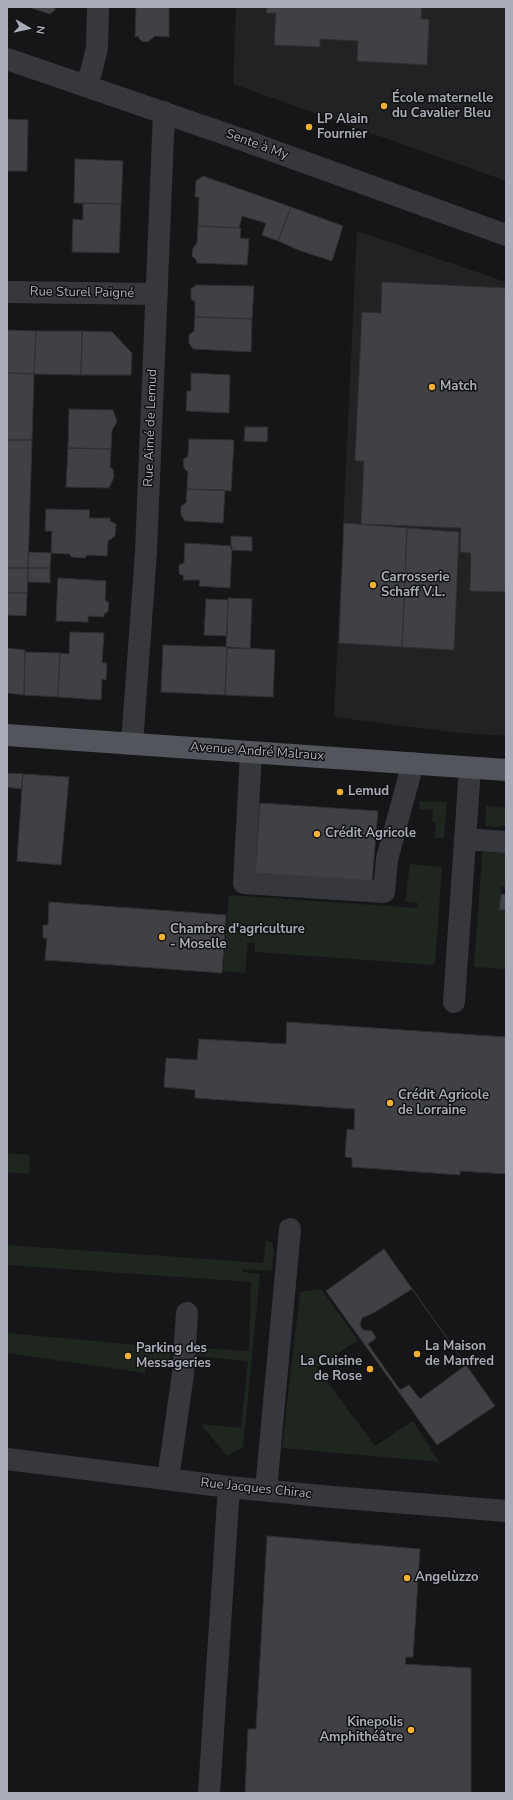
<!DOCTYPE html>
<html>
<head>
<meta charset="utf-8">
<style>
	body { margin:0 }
	#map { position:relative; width:513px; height:1800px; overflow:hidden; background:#161618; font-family:"Nunito Sans",sans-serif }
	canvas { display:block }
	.frame { position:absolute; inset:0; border:8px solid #a8adb8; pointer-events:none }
	.north { position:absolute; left:8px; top:8px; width:40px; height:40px; -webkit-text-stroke:3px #111113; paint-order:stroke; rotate:99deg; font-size:11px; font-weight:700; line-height:16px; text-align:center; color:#a8adb8 }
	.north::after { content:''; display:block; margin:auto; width:14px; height:18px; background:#a8adb8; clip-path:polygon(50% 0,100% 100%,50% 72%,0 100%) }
</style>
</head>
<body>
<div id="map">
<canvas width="513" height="1800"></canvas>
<div class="frame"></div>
<div class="north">N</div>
</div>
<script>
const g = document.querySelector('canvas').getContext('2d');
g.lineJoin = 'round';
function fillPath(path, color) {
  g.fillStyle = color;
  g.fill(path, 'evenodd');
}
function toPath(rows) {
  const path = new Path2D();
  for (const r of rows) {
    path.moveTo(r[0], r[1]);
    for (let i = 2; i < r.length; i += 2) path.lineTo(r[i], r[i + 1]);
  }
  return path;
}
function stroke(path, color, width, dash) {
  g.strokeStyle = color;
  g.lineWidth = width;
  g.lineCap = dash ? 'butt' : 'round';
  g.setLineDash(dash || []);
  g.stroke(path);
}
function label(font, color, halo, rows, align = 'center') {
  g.font = font + ' "Nunito Sans",sans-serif';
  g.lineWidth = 3;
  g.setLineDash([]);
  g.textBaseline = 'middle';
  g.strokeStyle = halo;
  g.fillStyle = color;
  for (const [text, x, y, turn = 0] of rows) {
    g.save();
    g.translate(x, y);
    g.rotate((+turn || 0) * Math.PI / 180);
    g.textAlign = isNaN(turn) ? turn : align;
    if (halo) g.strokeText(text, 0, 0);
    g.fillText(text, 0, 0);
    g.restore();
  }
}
fillPath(toPath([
	[236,7,506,7,506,181,233,84],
	[357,231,506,282,506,736,450,732,334,717]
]), '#222225');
fillPath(toPath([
	[420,801,447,802,444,838,434,838,436,823,432,821,433,810,421,809,419,807],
	[486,806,506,808,506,825,497,827,485,826],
	[484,852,506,853,506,887,501,887,499,909,506,910,506,969,474,967,482,855],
	[410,864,442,867,435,965,255,952,255,943,248,942,245,973,223,971,229,895,417,908,418,903,405,901],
	[7,1153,30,1155,29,1174,7,1172],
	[266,1240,272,1243,274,1250,272,1271,242,1269,243,1272,260,1274,243,1447,228,1455,225,1454,201,1424,241,1428,248,1361,196,1356,196,1348,249,1351,251,1282,7,1265,7,1245,263,1263],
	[321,1289,358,1340,317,1368,375,1446,413,1421,439,1462,282,1448,300,1292],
	[7,1333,171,1348,170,1367,146,1364,145,1373,7,1353]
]), '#1e261f');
const building = toPath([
	[28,7,55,7,55,10,50,14,28,7],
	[136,7,169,7,169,37,155,36,149,41,144,42,140,40,138,36,135,37,136,7],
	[267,7,422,7,421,19,429,19,427,65,357,61,358,41,320,39,320,47,274,45,276,13,266,13,267,7],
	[7,119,28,120,27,171,7,171,7,119],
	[75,159,123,161,121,204,74,203,75,159],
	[203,176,291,207,278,241,262,235,266,223,242,216,239,228,198,226,199,197,195,197,196,181,203,176],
	[83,203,121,204,119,253,72,252,73,219,83,220,83,203],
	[291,207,343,226,332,261,301,251,278,241,291,207],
	[198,226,241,228,240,238,249,239,247,265,196,263,197,261,192,256,193,248,197,243,198,226],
	[382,282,506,288,506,592,470,591,471,553,460,552,461,528,361,524,364,461,355,461,362,312,381,313,382,282],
	[196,285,254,286,252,319,195,317,195,302,191,299,191,289,196,285],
	[195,317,252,319,251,352,193,349,189,343,189,335,194,331,195,317],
	[7,330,36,331,34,374,7,373,7,330],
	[36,331,82,331,81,375,34,374,36,331],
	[82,331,112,332,132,353,131,375,81,375,82,331],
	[7,373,34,374,32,440,7,440,7,373],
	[191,373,230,375,229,413,186,411,187,391,191,391,191,373],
	[69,409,113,410,117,422,112,430,111,449,68,448,69,409],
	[245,427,268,427,267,442,244,441,245,427],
	[189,439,234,440,231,491,187,489,188,472,184,468,183,460,188,456,189,439],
	[7,440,32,440,28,568,7,568,7,440],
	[68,448,111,449,110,467,113,469,114,477,109,488,66,487,68,448],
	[187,489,225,490,223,523,185,521,181,515,181,506,186,503,187,489],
	[46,509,90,510,89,518,110,518,110,521,116,524,115,536,108,541,107,556,87,555,85,558,72,557,69,554,51,553,52,531,45,531,46,509],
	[344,523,407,528,402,647,339,643,344,523],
	[407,528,459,532,454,650,402,647,407,528],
	[231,536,252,537,252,551,231,550,231,536],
	[185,543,232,546,230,588,199,586,200,580,183,580,184,576,179,574,179,565,184,563,185,543],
	[29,552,51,553,50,568,28,568,29,552],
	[7,568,28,568,27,593,7,593,7,568],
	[28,568,50,568,50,583,28,582,28,568],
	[58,578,106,581,105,600,109,603,108,612,104,614,104,617,88,616,88,622,56,621,58,578],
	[7,593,27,593,26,616,7,615,7,593],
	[228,598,252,599,250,649,226,648,228,598],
	[206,599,228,600,227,636,204,635,206,599],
	[70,632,104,633,102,663,107,663,106,680,102,679,101,700,58,697,60,653,69,654,70,632],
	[163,645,227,647,225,695,161,692,163,645],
	[227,647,275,650,273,697,225,695,227,647],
	[7,648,25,650,24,695,7,693,7,648],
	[25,652,60,653,58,697,24,695,25,652],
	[7,773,23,774,21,789,7,787,7,773],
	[23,774,69,777,61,865,17,861,23,774],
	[260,803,378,811,372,882,255,873,260,803],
	[501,894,506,895,506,910,499,910,501,894],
	[49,902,226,915,222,973,45,960,47,938,43,938,43,925,48,925,49,902],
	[287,1022,506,1037,506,1174,460,1171,460,1175,352,1167,352,1158,345,1157,347,1129,354,1130,355,1109,195,1098,195,1090,164,1087,166,1058,197,1060,199,1039,286,1044,287,1022],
	[384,1249,495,1406,437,1445,326,1291,384,1249],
	[412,1289,466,1365,420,1399,409,1385,400,1390,368,1344,376,1338,372,1331,363,1330,360,1325,362,1318,375,1312,412,1289],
	[267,1536,420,1549,413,1657,406,1657,405,1664,471,1668,471,1793,245,1793,248,1729,256,1729,267,1536]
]);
fillPath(building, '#404145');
stroke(building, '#303034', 1);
stroke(toPath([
	[7,59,246,141,506,235],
	[85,85,91,72,97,48,98,7],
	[7,292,157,294],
	[132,744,146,552,164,112],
	[251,752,244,883,384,892,387,859,413,763],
	[465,839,506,842],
	[454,1002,470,768],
	[7,1459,229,1487,332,1497,506,1511],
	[168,1479,183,1374,187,1313],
	[266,1490,290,1229],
	[209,1793,229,1487]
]), '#37383d', 22);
stroke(toPath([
	[7,735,506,770]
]), '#53555c', 22);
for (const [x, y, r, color] of [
	[384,106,4,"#f2b134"],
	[309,127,4,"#f2b134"],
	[432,387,4,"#f2b134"],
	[373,585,4,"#f2b134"],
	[340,792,4,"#f2b134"],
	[317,834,4,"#f2b134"],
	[162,937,4,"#f2b134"],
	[390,1103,4,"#f2b134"],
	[417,1354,4,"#f2b134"],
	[128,1356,4,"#f2b134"],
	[370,1369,4,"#f2b134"],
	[407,1578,4,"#f2b134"],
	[411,1730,4,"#f2b134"]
]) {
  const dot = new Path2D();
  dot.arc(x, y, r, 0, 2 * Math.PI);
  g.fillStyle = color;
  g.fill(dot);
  stroke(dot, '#111113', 1.5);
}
label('bold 13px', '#a8adb8', '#111113', [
	["École maternelle",392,99],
	["du Cavalier Bleu",392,114],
	["LP Alain",317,120],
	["Fournier",317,135],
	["Match",440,387],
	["Carrosserie",381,578],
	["Schaff V.L.",381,593],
	["Lemud",348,792],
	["Crédit Agricole",325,834],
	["Chambre d'agriculture",170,930],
	["- Moselle",170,945],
	["Crédit Agricole",398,1096],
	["de Lorraine",398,1111],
	["La Maison",425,1347],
	["de Manfred",425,1362],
	["Parking des",136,1349],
	["Messageries",136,1364],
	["La Cuisine",362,1362,"right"],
	["de Rose",362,1377,"right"],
	["Angelùzzo",415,1578],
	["Kinepolis",403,1723,"right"],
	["Amphithéâtre",403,1738,"right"]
], 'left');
label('13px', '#a8adb8', '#111113', [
	["Sente à My",257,145,20],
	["Rue Sturel Paigné",82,293,1],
	["Rue Aimé de Lemud",151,428,-88],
	["Avenue André Malraux",257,752,4],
	["Rue Jacques Chirac",256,1489,6]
]);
</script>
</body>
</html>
